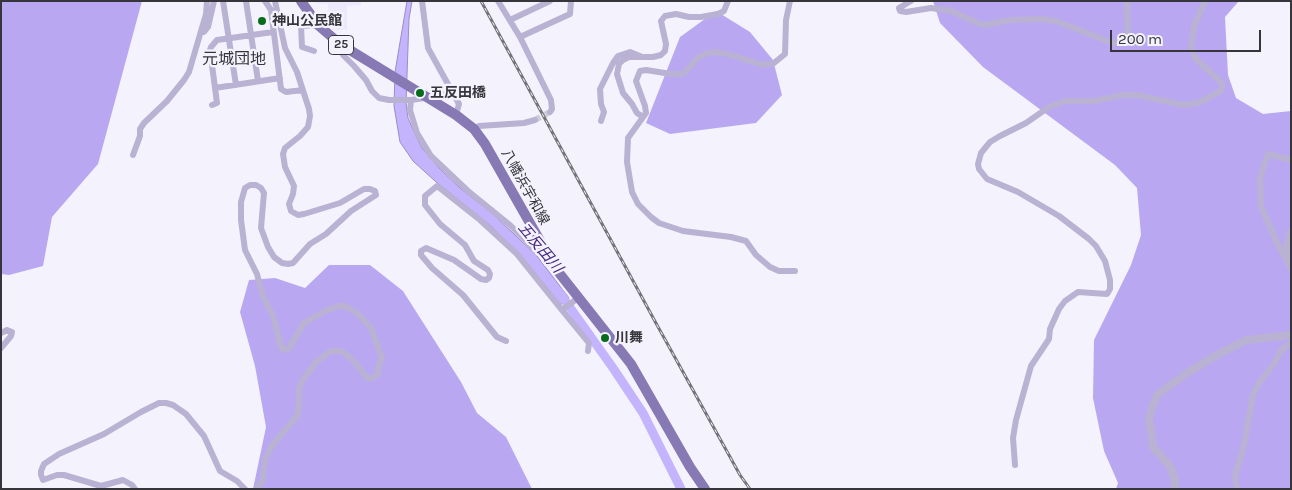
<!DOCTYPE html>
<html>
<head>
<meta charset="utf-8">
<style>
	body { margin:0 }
	#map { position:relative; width:1292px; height:490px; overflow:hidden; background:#f4f3fd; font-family:Karla,sans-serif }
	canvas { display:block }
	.frame { position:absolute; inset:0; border:2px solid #37353c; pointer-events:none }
	.scale { position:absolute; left:1110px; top:30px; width:151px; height:22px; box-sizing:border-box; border:2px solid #37353c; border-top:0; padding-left:6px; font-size:15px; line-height:18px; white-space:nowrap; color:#37353c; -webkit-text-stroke:4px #f4f3fd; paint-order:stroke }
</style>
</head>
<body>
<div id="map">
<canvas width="1292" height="490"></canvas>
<div class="frame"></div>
<div class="scale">200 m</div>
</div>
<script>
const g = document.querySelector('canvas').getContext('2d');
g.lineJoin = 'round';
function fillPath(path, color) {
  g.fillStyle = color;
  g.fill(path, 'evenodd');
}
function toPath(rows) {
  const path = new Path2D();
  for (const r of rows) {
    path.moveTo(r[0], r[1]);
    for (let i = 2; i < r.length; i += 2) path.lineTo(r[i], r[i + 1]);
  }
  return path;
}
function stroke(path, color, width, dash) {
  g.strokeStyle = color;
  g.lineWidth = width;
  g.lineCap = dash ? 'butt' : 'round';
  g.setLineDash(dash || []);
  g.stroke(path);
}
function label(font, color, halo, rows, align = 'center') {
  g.font = font + ' Karla,"Noto Sans JP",sans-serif';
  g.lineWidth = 4.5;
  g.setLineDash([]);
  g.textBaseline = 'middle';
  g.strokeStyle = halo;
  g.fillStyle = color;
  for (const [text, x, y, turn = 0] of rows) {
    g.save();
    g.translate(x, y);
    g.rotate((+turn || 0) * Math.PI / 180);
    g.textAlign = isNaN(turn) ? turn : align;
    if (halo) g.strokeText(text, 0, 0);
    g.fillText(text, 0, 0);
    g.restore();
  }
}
fillPath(toPath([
	[313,1,362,1,361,5,347,6,347,30,334,30,328,20,328,4,314,3]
]), '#ede9fc');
fillPath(toPath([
	[1,1,142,1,98,164,52,217,43,266,9,275,1,274],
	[933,1,1239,1,1225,17,1228,75,1236,98,1263,114,1291,111,1291,489,1116,489,1118,483,1104,451,1093,398,1094,340,1131,265,1141,235,1137,188,1115,165,983,67,940,23],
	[716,11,750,32,773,60,782,95,756,123,670,134,646,123,680,37],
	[329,265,370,265,403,291,461,382,477,413,506,437,532,489,253,489,266,427,255,366,240,312,249,280,275,278,305,288]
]), '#b9a8f1');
const water = toPath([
	[407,1,412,1,409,19,406,103,408,118,416,136,422,148,439,168,460,188,493,214,537,256,569,298,560,305,528,264,491,226,435,181,413,161,400,142,394,106,395,72,407,1]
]);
fillPath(water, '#c4b3fd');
stroke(water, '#9a8dc3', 1);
stroke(toPath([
	[559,292,613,368,643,413,681,489]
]), '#c4b3fd', 9);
stroke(toPath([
	[535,120,550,112]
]), '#cecdd6', 6, [6, 3]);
stroke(toPath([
	[223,1,236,85],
	[246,1,258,81],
	[265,1,271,10,281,89,286,92,303,90],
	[422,1,428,48,459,104,456,115],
	[498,1,520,37,551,100,552,109,550,112],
	[790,1,786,20,785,54,774,63,763,65,727,54,714,52,708,53,699,57,683,74,671,74,646,70,640,71,636,81,645,106,646,113,628,138,627,162,632,192,638,204,651,217,659,223,683,231,731,237,746,241,756,255,770,267,779,271,795,271],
	[911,1,899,8,900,11,906,12,931,8,951,11,980,24,986,25,1010,20,1041,19,1056,21,1110,42,1119,43,1125,42,1128,39,1127,1],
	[510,20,550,1],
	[202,32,204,32,208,27,214,1],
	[520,37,570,14,571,1],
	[340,44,343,55,354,66,366,80,372,91,379,98,389,100,411,100,438,96,452,92],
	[314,51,302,47,301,26,318,25],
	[215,88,280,78],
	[411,100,410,110,417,133,431,156,468,191,510,225,537,252,543,248],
	[212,105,217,103,210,50,211,47,217,40,273,32],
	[643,117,637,113,632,104,623,93,617,74,619,64,623,60,629,57,653,57,661,55,665,51,666,44,661,21,665,16,676,14,689,17,701,17,718,14,724,11,728,1],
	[601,121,604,112,601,104,600,89,613,63,618,56,630,52,640,56],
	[474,129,479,126,524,123,535,120],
	[133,155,140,136,140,129,144,123,167,101,184,80,189,72,206,14,207,1],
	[1291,160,1268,154,1260,178,1261,206,1276,241,1291,269],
	[562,310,589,343,588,351],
	[1,333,7,330,12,332,11,336,1,348],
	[506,341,497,337,463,295,432,268,421,255,421,251,426,248,454,260,481,279,486,280,489,278,490,274,488,270,474,261,465,245,440,224,425,205,425,196,437,186,480,220,517,254,562,310,578,298],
	[1015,465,1013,438,1016,420,1031,366,1049,339,1050,329,1059,309,1065,301,1078,292,1107,294,1110,289,1110,280,1105,261,1096,246,1089,239,1059,216,1018,192,987,179,979,169,978,164,981,153,990,142,1000,136,1026,123,1049,107,1065,101,1094,101,1123,95,1137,95,1183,105,1198,103,1219,92,1222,89,1222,83,1195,58,1191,48,1194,26,1205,1],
	[135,489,132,485,123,480,101,486,64,475,57,475,43,480,41,475,41,471,44,464,59,454,104,434,141,412,159,403,166,403,173,405,186,414,204,436,220,471,237,481,245,489],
	[256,489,263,480,265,460,271,447,297,416,299,407,299,388,302,381,316,362,331,351,341,351,352,359,367,378,371,379,378,374,378,367,382,358,371,328,357,313,345,306,339,306,325,311,304,323,289,348,283,350,281,347,273,316,263,296,257,274,245,250,241,220,241,202,245,188,250,185,256,185,261,188,264,193,261,228,268,247,274,257,282,263,288,264,293,263,310,244,326,234,351,211,376,195,375,191,370,189,364,189,340,203,304,214,298,215,291,211,289,204,293,194,294,186,285,167,283,154,285,148,300,136,308,127,310,116,309,109,297,72,285,48,275,1],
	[1237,489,1235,476,1244,445,1253,395,1259,383,1274,364,1281,350,1291,343]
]), '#b9b2d3', 6);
stroke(toPath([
	[1291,232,1287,246,1291,259],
	[1175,489,1175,480,1170,466,1153,447,1149,417,1157,395,1187,373,1215,356,1246,340,1291,335]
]), '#b9b2d3', 8);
stroke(toPath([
	[301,1,318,25,340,44,456,115,474,129,485,144,556,269,631,364,690,467,705,489]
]), '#8779b4', 10);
const rail = toPath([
	[481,1,657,325,740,475,750,489]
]);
stroke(rail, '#74727a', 3);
stroke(rail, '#f4f3fd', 1, [4]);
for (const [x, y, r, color] of [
	[262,21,5,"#066c1b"],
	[420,93,5,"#066c1b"],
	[605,338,5,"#066c1b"]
]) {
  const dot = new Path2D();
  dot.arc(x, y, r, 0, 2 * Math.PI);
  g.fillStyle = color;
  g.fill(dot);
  stroke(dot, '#f4f3fd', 2);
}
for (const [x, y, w] of [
	[341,45,25]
]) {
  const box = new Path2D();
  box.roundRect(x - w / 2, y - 9.5, w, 19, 4);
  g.fillStyle = '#f4f3fd';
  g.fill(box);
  stroke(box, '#37353c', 1);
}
label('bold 12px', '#37353c', null, [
	["25",341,45]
]);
label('bold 14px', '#37353c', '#f4f3fd', [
	["神山公民館",272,21],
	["五反田橋",430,93],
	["川舞",615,338]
], 'left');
label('14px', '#37353c', '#f4f3fd', [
	["八幡浜宇和線",525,187,61]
]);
label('italic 15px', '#472a7e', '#f4f3fd', [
	["五反田川",540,248,50]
]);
label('16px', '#37353c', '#f4f3fd', [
	["元城団地",234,59]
]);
</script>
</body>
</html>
